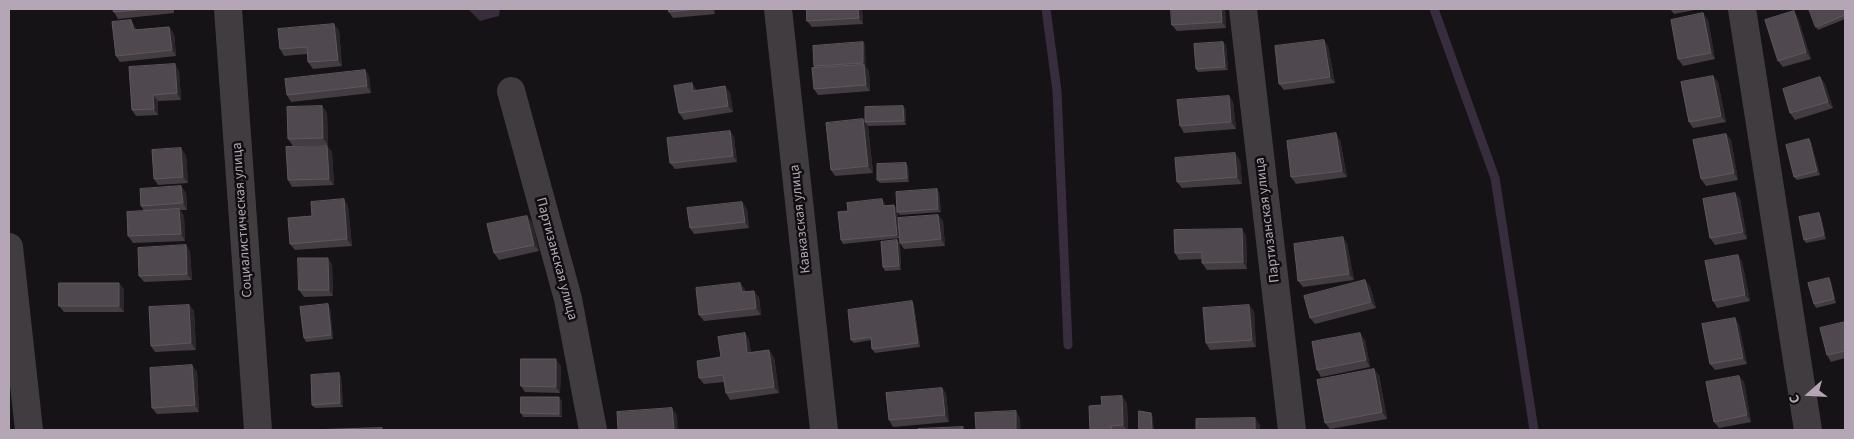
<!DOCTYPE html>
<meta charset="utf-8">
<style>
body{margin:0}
#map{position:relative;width:1854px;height:439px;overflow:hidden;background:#151315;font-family:"Source Sans 3",sans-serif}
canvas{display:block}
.frame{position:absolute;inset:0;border:10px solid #b4a6b5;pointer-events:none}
.north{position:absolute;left:1784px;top:369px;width:50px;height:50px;-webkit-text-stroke:4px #100e10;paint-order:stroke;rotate:251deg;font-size:14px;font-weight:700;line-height:20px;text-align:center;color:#b4a6b5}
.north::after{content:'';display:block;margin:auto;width:18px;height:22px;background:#b4a6b5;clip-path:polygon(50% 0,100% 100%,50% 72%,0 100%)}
</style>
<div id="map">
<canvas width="1854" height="439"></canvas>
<div class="frame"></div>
<div class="north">С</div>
</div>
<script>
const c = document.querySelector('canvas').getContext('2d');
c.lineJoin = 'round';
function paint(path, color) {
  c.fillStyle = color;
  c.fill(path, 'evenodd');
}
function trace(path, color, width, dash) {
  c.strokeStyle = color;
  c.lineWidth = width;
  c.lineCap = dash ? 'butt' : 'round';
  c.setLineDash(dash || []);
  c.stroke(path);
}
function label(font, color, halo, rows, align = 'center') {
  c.font = font + ' "Source Sans 3",sans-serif';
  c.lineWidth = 5;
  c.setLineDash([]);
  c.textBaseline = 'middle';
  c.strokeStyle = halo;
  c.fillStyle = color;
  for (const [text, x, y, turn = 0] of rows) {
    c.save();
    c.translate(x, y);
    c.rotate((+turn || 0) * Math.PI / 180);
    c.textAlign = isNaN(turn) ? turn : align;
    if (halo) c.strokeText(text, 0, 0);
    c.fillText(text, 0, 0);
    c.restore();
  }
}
paint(new Path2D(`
 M468 9H500L499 16 480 21Z`), '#382d3d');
trace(new Path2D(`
 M1046 9 1057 91 1068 345
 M1434 9 1495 178 1534 430`), '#382d3d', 9);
trace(new Path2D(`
 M228 9 258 430
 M778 9 824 430
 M1243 9 1292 430
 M1742 9 1808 430
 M511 91 568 299 593 430
 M9 247 29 430`), '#413c40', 28);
paint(new Path2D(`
 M113 9H174V13L118 19 114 12Z
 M669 9H715V14L673 18 669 12Z
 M807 9H862L863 24 812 27 807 21Z
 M1225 9 1226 28 1177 31 1172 25Z
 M1670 9H1700L1674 14Z
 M1845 9V19L1818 30 1816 27Z
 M1703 13 1708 20 1715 59 1683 66 1678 59Z
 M1798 18 1811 59 1783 67 1778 61Z
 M131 20 135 27 137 30 169 27 174 34 176 56 120 62 116 56Z
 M339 30 342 66 313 69 308 62 307 54 284 56 280 49Z
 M1223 42 1226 46 1228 70 1198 72 1196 69Z
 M865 45V66L869 71 870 91 818 95 814 89 815 68 814 66Z
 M1328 46 1335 83 1284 90 1279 84Z
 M365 70 369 76 371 93 291 102 287 95Z
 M179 71 181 100 158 101V115L136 116 132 110Z
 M1713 76 1718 82 1726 122 1693 128 1689 122Z
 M1820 77 1825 84 1833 108 1795 120 1790 113Z
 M725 86 730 93 733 112 684 120 679 113 697 90V91Z
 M1229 96 1233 102 1236 129 1184 133 1180 126Z
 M322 106 327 113 328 145 293 146 288 139Z
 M906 109V125L868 126 873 173 835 176 831 170 863 119 865 122Z
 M730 131 734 137 737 162 675 169 670 163Z
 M1726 134 1731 140 1738 180 1706 186 1701 179Z
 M1809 139 1811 142 1820 175 1797 180 1794 177Z
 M1340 140 1347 177 1296 184 1291 177Z
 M327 146 332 152 334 185 292 187 288 180Z
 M186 155 188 183 158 185 154 179Z
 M1240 160 1242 184 1182 188 1177 182Z
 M908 166 909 182 880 183 877 180Z
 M181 186 186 193 187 210H180L184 216 185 241 133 243 128 236 144 211 141 206Z
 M939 192 941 212 900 215 897 212Z
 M1735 193 1740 199 1747 239 1715 245 1710 238Z
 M344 199 348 206 352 246 295 250 290 244 312 216Z
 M742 202 747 209 749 228 694 234 690 228Z
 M885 203V206L897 209 899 234 938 215 943 221 945 246 904 249 900 243V238L843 244 841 240 848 211Z
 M1821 217 1826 239 1806 243 1804 240Z
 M532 222 539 251 499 260 494 253Z
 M1246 235 1247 269 1207 270 1202 263V259L1179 260 1175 253Z
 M897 240 900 244 901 270 885 271 883 267Z
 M1347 243 1354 280 1303 287 1298 281Z
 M186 245 190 252 192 280 144 282 139 276Z
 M1738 255 1742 262 1750 301 1717 308 1713 301Z
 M332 264 333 296 304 297 299 290Z
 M1831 282 1836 303 1816 308 1814 304Z
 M1370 286 1376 308 1315 324 1310 318Z
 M124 289V312H64L59 306Z
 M745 289V292L759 297 761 315 704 321 699 315Z
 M912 301 914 305 920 347 875 353 872 349 871 340 854 343 851 340Z
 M189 305 194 311 196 350 155 352 151 346Z
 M330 308 333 339 306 342 304 338Z
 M1254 311 1256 347 1210 350 1206 343Z
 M1735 318 1739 325 1747 364 1715 370 1710 364Z
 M1845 322V358L1831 362 1827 355Z
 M745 333 749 340 751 353 774 357 779 393 730 400 726 393 724 382 704 384 699 378 721 357Z
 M1365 340 1370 367 1321 377 1317 370Z
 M192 365 197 372 199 412 157 414 152 408Z
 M561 366 560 393 525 392 521 386Z
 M339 373 341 377 343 407 315 408 312 405Z
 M1379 375 1387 419 1330 429 1325 423Z
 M1739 376 1744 382 1751 422 1719 428 1714 422Z
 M942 388 946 394 949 422 893 427 889 420Z
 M562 401V417H523L521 413Z
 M1127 403 1128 430H1090L1102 405Z`), '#433d42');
paint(new Path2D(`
 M712 9H715V14Z
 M858 9H862L863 24 859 18Z
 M1221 9H1225L1226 28 1222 22Z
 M1794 11 1798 18 1811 59 1806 52Z
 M1703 13 1708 20 1715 59 1711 53Z
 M131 20 135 27 139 37 134 30Z
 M334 24 339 30 342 66 338 60Z
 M169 27 174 34 176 56 172 50Z
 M1324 40 1328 46 1335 83 1330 77Z
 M863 42 865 45 866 66 863 63Z
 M1223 42 1226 46 1228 70 1225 67Z
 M175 64 179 71 181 100 177 93Z
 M864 65 869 71 870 91 866 85Z
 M365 70 369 76 371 93 367 86Z
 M1713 76 1718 82 1726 122 1721 116Z
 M1820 77 1825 84 1833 108 1828 102Z
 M692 83 697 90 698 98 693 91Z
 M725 86 730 93 733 112 728 106Z
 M153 95 158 101V115L154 109Z
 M1229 96 1233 102 1236 129 1231 122Z
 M322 106 327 113 328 145 323 138Z
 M903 106 906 109V125L904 121Z
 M863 119 868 126 873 173 868 166Z
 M730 131 734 137 737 162 733 156Z
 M1336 133 1340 140 1347 177 1342 171Z
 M1726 134 1731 140 1738 180 1734 173Z
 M1809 139 1811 142 1820 175 1817 171Z
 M327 146 332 152 334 185 329 179Z
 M181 148 186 155 188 183 183 177Z
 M1235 153 1240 160 1242 184 1237 177Z
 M906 163 908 166 909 182 907 178Z
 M181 186 186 193 187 210 183 203Z
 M937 189 939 192 941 212 938 209Z
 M1735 193 1740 199 1747 239 1743 232Z
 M344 199 348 206 352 246 347 239Z
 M882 199 885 203V210L883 206Z
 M742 202 747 209 749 228 745 222Z
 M894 205 897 209 900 238 897 235Z
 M179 209 184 216 185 241 181 234Z
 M1819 213 1821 217 1826 239 1824 235Z
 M938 215 943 221 945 246 941 239Z
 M527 216 532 222 539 251 534 245Z
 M1242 229 1246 235 1247 269 1243 262Z
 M1343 237 1347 243 1354 280 1349 274Z
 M897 240 900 244 901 270 899 266Z
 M186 245 190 252 192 280 187 274Z
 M1738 255 1742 262 1750 301 1745 295Z
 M328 258 332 264 333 296 329 290Z
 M1829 278 1831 282 1836 303 1834 299Z
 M1365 280 1370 286 1376 308 1371 302Z
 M119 283 124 289V312L119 306Z
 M740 283 745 289 746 299 742 292Z
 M754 291 759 297 761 315 756 308Z
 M912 301 914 305 920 347 918 343Z
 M328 304 330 308 333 339 331 335Z
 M189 305 194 311 196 350 191 343Z
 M1249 305 1254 311 1256 347 1252 340Z
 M1735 318 1739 325 1747 364 1743 358Z
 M745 333 749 340 752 360 747 353Z
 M1360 333 1365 340 1370 367 1366 360Z
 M769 350 774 357 779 393 774 387Z
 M556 359 561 366 560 393 556 387Z
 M192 365 197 372 199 412 195 405Z
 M1374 369 1379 375 1387 419 1382 412Z
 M339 373 341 377 343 407 340 403Z
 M1739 376 1744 382 1751 422 1747 415Z
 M942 388 946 394 949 422 945 415Z
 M1122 396 1127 403 1128 430H1127L1123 425Z
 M559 397 562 401V417L559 414Z
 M672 408 677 415 678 430H674Z
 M1016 411 1020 418 1021 430H1016Z
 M1151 413 1153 417 1154 430H1152Z
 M1255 418 1260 425V430H1255Z`), '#2b272b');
const building = new Path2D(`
 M113 9H147L114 12Z
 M669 9H697L669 12Z
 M807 9H858L859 18 807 21Z
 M1171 9H1221L1222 22 1172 25Z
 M1809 9H1845V15L1816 27Z
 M1794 11 1806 52 1778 61 1765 20Z
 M1703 13 1711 53 1678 59 1671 20Z
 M131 20 134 30 169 27 172 50 116 56 112 22Z
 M334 24 338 60 308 62 307 47 280 49 278 29Z
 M1324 40 1330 77 1279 84 1275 46Z
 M863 42V63L814 66 813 46Z
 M1223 42 1225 67 1196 69 1194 44Z
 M175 64 177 93 153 95 154 109 132 110 129 67Z
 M864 65 866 85 814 89 812 68Z
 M365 70 367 86 287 95 285 79Z
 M1713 76 1721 116 1689 122 1681 82Z
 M1820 77 1828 102 1790 113 1783 89Z
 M692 83 693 91 725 86 728 106 679 113 674 86Z
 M1229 96 1231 122 1180 126 1177 100Z
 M322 106 323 138 288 139 287 107Z
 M903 106 904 121 865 122V107Z
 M863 119 868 166 831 170 826 123Z
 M730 131 733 156 670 163 667 138Z
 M1336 133 1342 171 1291 177 1287 141Z
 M1726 134 1734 173 1701 179 1693 140Z
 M1809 139 1817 171 1794 177 1786 145Z
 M327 146 329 179 288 180 286 147Z
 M181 148 183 177 154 179 152 150Z
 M1235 153 1237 177 1177 182 1175 158Z
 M906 163 907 178 877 180V164Z
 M181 186 183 203 141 206 140 189Z
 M937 189 938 209 897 212 896 192Z
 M1735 193 1743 232 1710 238 1703 199Z
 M344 199 347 239 290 244 288 218 312 216 311 202Z
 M882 199 883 206 894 205 897 235 841 240 838 212 848 211 847 203Z
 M742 202 745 222 690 228 687 208Z
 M179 209 181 234 128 236 127 212Z
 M1819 213 1824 235 1804 240 1799 217Z
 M938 215 941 239 900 243 898 218Z
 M527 216 534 245 494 253 487 224Z
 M1242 229 1243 262 1202 263V252L1175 253 1174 230Z
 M1343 237 1349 274 1298 281 1294 244Z
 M897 240 899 266 883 267 881 242Z
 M186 245 187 274 139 276 138 248Z
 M1738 255 1745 295 1713 301 1705 261Z
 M298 258H328L329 290H299Z
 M1829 278 1834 299 1814 304 1808 283Z
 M1365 280 1371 302 1310 318 1304 296Z
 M59 283H119V306H59Z
 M740 283 742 292 754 291 756 308 699 315 696 288Z
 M912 301 918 343 872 349 871 337 851 340 848 310Z
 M328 304 331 335 304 338 300 307Z
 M189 305 191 343 151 346 149 307Z
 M1249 305 1252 340 1206 343 1203 308Z
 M1735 318 1743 358 1710 364 1702 324Z
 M1845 322V351L1827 355 1820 328Z
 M745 333 747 353 769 350 774 387 726 393 723 375 699 378 697 361 721 357 718 337Z
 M1360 333 1366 360 1317 370 1312 342Z
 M521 359H556V387L521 386Z
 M192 365 195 405 152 408 150 368Z
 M1374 369 1382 412 1325 423 1317 380Z
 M339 373 340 403 312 405 311 375Z
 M1739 376 1747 415 1714 422 1706 382Z
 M942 388 945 415 889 420 886 393Z
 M1122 396 1123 425 1111 426 1112 430H1090L1089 406 1102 405 1101 397Z
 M521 397H559V414L521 413Z
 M672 408 674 430H618L617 412Z
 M1016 411V430H976L975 413Z
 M1139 411 1151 413 1152 430H1139Z
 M1255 418V430H1196V419Z
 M963 427V430H918V429Z
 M382 428V430H309Z`);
paint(building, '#4f484e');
trace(building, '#5f575e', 1);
label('14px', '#b4a6b5', '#100e10', [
 ["Кавказская улица",801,219,-96],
 ["Социалистическая улица",243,220,-94],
 ["Партизанская улица",1268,220,-97],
 ["Партизанская улица",556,259,75]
]);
</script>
